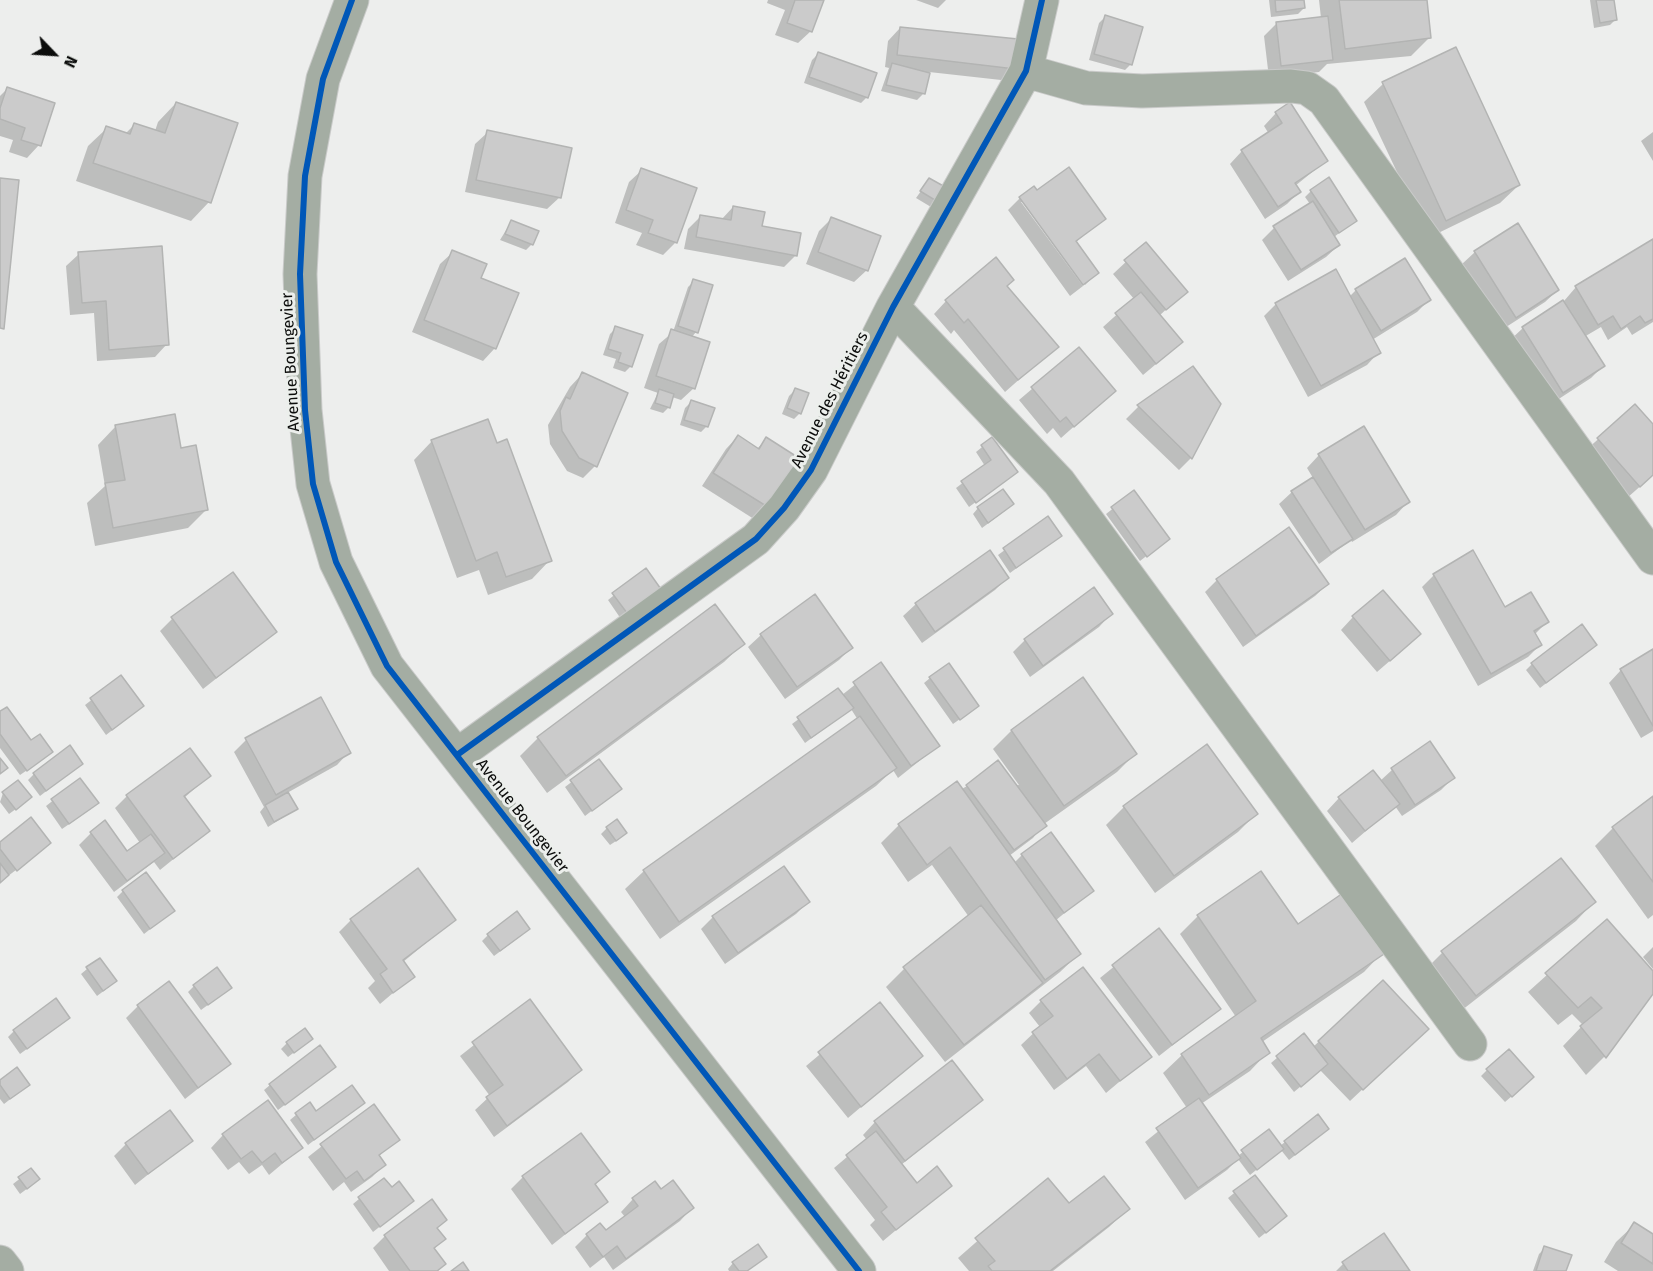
<!DOCTYPE html>
<meta charset="utf-8">
<style>
body{margin:0}
#map{position:relative;width:1653px;height:1271px;overflow:hidden;background:#edeeed;font-family:"Fira Sans",sans-serif}
canvas{display:block}
.north{position:absolute;left:24px;top:24px;width:60px;height:60px;-webkit-text-stroke:4px #ecefec;paint-order:stroke;rotate:115deg;font-size:16px;font-weight:700;line-height:24px;text-align:center;color:#0c0d0c}
.north::after{content:'';display:block;margin:auto;width:21px;height:27px;background:#0c0d0c;clip-path:polygon(50% 0,100% 100%,50% 72%,0 100%)}
</style>
<div id="map">
<canvas width="1653" height="1271"></canvas>
<div class="north">N</div>
</div>
<script>
const c = document.querySelector('canvas').getContext('2d');
c.lineJoin = 'round';
function paint(path, color) {
  c.fillStyle = color;
  c.fill(path, 'evenodd');
}
function trace(path, color, width, dash) {
  c.strokeStyle = color;
  c.lineWidth = width;
  c.lineCap = dash ? 'butt' : 'round';
  c.setLineDash(dash || []);
  c.stroke(path);
}
function label(font, color, halo, rows, align = 'center') {
  c.font = font + ' "Fira Sans",sans-serif';
  c.lineWidth = 6;
  c.setLineDash([]);
  c.textBaseline = 'middle';
  c.strokeStyle = halo;
  c.fillStyle = color;
  for (const [text, x, y, turn = 0] of rows) {
    c.save();
    c.translate(x, y);
    c.rotate((+turn || 0) * Math.PI / 180);
    c.textAlign = isNaN(turn) ? turn : align;
    if (halo) c.strokeText(text, 0, 0);
    c.fillText(text, 0, 0);
    c.restore();
  }
}
paint(new Path2D(`
 M768 0H822L811 31 798 43 775 35 785 10 767 3Z
 M916 0H946L938 8Z
 M1269 0H1303L1304 8 1298 14 1271 17Z
 M1319 0H1425L1429 38 1411 56 1327 64 1319 72 1269 78 1264 36 1277 23 1321 18Z
 M1590 0H1613L1616 19 1610 25 1594 28Z
 M1105 17 1131 64 1125 70 1089 60 1099 23Z
 M900 28 1014 68 1001 80 929 72 923 94 917 100 881 91 889 68 885 67 888 41Z
 M1455 49 1519 185 1500 203 1428 238 1364 102 1383 84Z
 M818 54 867 97 861 103 804 83 812 60Z
 M8 88 39 145 27 158 9 152 13 140 0 136V96Z
 M176 103 209 202 191 221 76 181 88 146 107 128 125 134 135 124 155 131 158 122Z
 M1276 113 1326 161 1295 186 1299 192 1287 204 1265 219 1230 164 1242 151 1269 134 1264 126Z
 M488 132 560 197 547 209 465 192 475 144Z
 M1653 132V161L1641 141Z
 M642 170 695 189 675 243 663 255 636 245 642 233 615 223 629 182Z
 M929 180 945 189 931 207 916 198Z
 M1311 191 1355 221 1334 237 1339 245 1326 257 1288 281 1262 240 1274 228 1310 204 1305 197Z
 M1037 192 1104 218 1075 243 1097 273 1085 285 1025 202H1021L1083 286 1070 296 1008 210 1020 198Z
 M733 207 761 227 796 255 784 267 684 249 688 229 701 216 721 220Z
 M831 219 867 270 854 282 806 264 819 231Z
 M511 222 532 244 526 250 500 240Z
 M1653 240V322L1632 335 1627 327 1608 340 1601 327 1584 337 1603 366 1591 378 1551 404 1510 340 1523 328 1564 301 1576 287Z
 M1145 244 1185 292 1159 316 1168 354 1143 375 1103 327 1134 299 1113 274Z
 M453 252 479 279 495 348 483 361 412 332 440 264Z
 M1475 252 1558 290 1545 302 1503 329 1462 264Z
 M79 254 167 344 155 357 97 361 94 313 70 315 66 266Z
 M694 281 696 332 691 338 694 388 681 400 672 397 669 407 663 413 650 409 658 393 644 388 659 344 673 332 688 287Z
 M1006 287 1056 347 1005 392 954 330 951 334 934 314 946 301Z
 M1356 290 1429 300 1417 312 1372 340 1379 352 1367 365 1308 397 1264 316 1276 304 1349 297Z
 M616 328 631 366 625 372 613 368 616 359 603 355 610 334Z
 M1079 349 1114 391 1061 438 1053 428 1047 434 1019 400Z
 M1193 368 1191 458 1179 470 1126 419 1138 407Z
 M582 374 595 466 583 478 567 471 550 444 548 425 570 387Z
 M795 390 800 413 794 419 782 414 789 396Z
 M691 402 707 426 701 432 680 425 685 408Z
 M1635 406 1653 427V475L1627 498 1585 451Z
 M116 426 180 450 206 510 188 528 95 546 87 503 105 486 98 445Z
 M738 436 757 449 766 439 800 460 757 521 702 486 726 449Z
 M992 439 1016 472 969 507 956 488 985 466 976 452Z
 M432 441 496 445 550 560 532 579 488 595 479 570 457 578 414 460Z
 M1319 455 1408 502 1396 515 1352 542 1351 540 1319 564 1279 504 1292 492 1313 478 1307 468Z
 M1134 492 1168 539 1140 561 1106 514Z
 M978 508 1006 510 982 528 973 514Z
 M1048 518 1060 536 1010 573 998 555Z
 M989 552 1007 578 995 590 922 643 903 616 916 604Z
 M646 570 623 622 608 600Z
 M1434 575 1505 610 1547 622 1534 635 1540 645 1528 657 1478 686 1422 587Z
 M1217 580 1328 584 1315 596 1243 647 1205 592Z
 M1111 614 1099 627 1030 677 1013 652 1025 640Z
 M1353 617 1407 646 1377 672 1341 630Z
 M172 619 275 632 203 689 160 631Z
 M761 635 851 648 839 660 785 699 748 647Z
 M743 644 724 662 547 793 520 756 538 738Z
 M1589 650 1540 688 1526 670 1532 664Z
 M1653 651V731L1641 738 1609 683 1621 670Z
 M881 664 938 746 898 778 893 770 876 786 660 939 625 889 644 871 858 720 851 709 805 743 792 724 838 690 842 695Z
 M120 678 136 712 106 735 85 705Z
 M930 678 971 711 953 724 924 683Z
 M1083 679 1135 754 1117 772 1044 824 1033 838 1009 856 1014 863 1022 855 1092 890 1055 921 1079 954 1060 972 945 1062 886 987 904 969 969 917 932 865 908 882 881 843 899 825 967 786 1019 785 993 749 1011 731Z
 M0 713 45 758 20 775 0 748Z
 M246 740 349 752 337 765 287 793 296 809 268 827 260 812 264 807 234 752Z
 M1430 743 1453 778 1441 790 1402 816 1395 806 1352 843 1327 811 1339 798 1380 781 1392 770Z
 M599 761 620 789 585 816 565 787Z
 M81 764 40 796 28 780 34 774Z
 M209 776 184 798 208 831 160 870 154 862 114 892 79 845 91 833 127 853 140 843 115 808 127 796Z
 M79 780 91 809 62 829 46 806Z
 M3 793 24 803 9 814 0 802Z
 M1653 798V915L1648 919 1595 846 1613 828Z
 M1124 807 1256 814 1238 832 1155 893 1106 825Z
 M607 828 619 839 610 845 601 834Z
 M0 844 44 849 0 882Z
 M123 891 173 911 144 934 117 897Z
 M808 902 796 914 725 964 701 929 713 917Z
 M1594 902 1576 921 1457 1014 1424 971 1442 953Z
 M1198 916 1297 926 1382 953 1364 972 1262 1042 1268 1052 1250 1071 1201 1104 1238 1156 1268 1131 1280 1146 1285 1142 1322 1134 1289 1160 1281 1150 1250 1175 1238 1159 1227 1170 1185 1200 1145 1142 1187 1108 1163 1073 1182 1055 1236 1017 1180 934Z
 M351 920H454L403 962 413 976 380 1004 368 988 375 981 339 932Z
 M1607 921 1653 973V992L1604 1057 1586 1075 1563 1046 1583 1025 1572 1014 1558 1025 1528 992Z
 M1159 930 1219 1009 1159 1056 1100 978Z
 M488 935H522L494 956 482 941Z
 M1653 947V969L1643 957Z
 M87 969 109 987 97 996 81 974Z
 M1382 982 1414 1041 1350 1101 1320 1070 1294 1092 1271 1063 1304 1035 1313 1047Z
 M194 986 224 993 201 1010 188 992Z
 M530 1001 580 1070 568 1082 494 1137 475 1110 490 1096 460 1056Z
 M1041 1001 1150 1056 1106 1093 1086 1066 1054 1090 1021 1045 1040 1027 1029 1013Z
 M880 1004 921 1056 848 1118 806 1066Z
 M138 1006 229 1064 185 1099 126 1018Z
 M62 1023 20 1054 8 1037 14 1031Z
 M287 1043 305 1044 288 1057 281 1049Z
 M952 1062 981 1100 901 1165 917 1185H950L883 1241 870 1225 875 1220 834 1168 867 1140 863 1135 875 1122Z
 M334 1067 278 1110 264 1090 270 1085Z
 M1487 1070 1527 1083 1505 1102 1481 1076Z
 M0 1082 22 1090 4 1104 0 1099Z
 M363 1103 308 1145 290 1120 309 1104 316 1113Z
 M373 1106 398 1139 378 1157 384 1165 372 1177 351 1192 344 1182 333 1191 308 1157Z
 M223 1135 301 1148 269 1175 262 1165 249 1174 239 1162 228 1170 211 1148Z
 M191 1140 135 1185 114 1156 126 1144Z
 M31 1170 32 1185 20 1194 13 1184Z
 M608 1172 594 1186 606 1202 552 1245 511 1189 523 1177Z
 M1254 1177 1279 1222 1259 1238 1228 1198Z
 M1047 1180 1068 1205 1128 1209 1109 1227 1053 1271H969L958 1258Z
 M391 1189 412 1201 373 1232 353 1204 359 1199Z
 M660 1191 692 1208 680 1221 613 1270 604 1257 590 1268 575 1247 587 1235 606 1232 625 1217 621 1212 633 1199Z
 M445 1220 436 1229 444 1239 433 1250 444 1264 438 1271H389L373 1248 385 1236Z
 M1635 1224 1653 1236V1271H1618L1604 1262 1616 1242Z
 M1545 1248 1565 1271H1533L1539 1254Z
 M733 1263 747 1271H729L728 1269Z
 M1343 1264 1408 1271H1336Z`), '#0003');
const building = new Path2D(`
 M795 0H824L812 32 787 23Z
 M1275 0H1304L1305 8 1276 12Z
 M1339 0H1427L1431 38 1345 49Z
 M1596 0H1614L1617 20 1600 23Z
 M1105 15 1143 27 1132 65 1094 54Z
 M1328 16 1333 60 1281 66 1276 22Z
 M900 27 1018 39 1015 69 897 55Z
 M1456 47 1520 185 1446 221 1382 82Z
 M818 52 877 73 868 98 809 77Z
 M892 63 930 73 925 94 886 85Z
 M7 87 55 103 41 146 21 140 25 128 0 119V108Z
 M176 102 238 123 211 203 93 163 106 126 130 134 134 123 165 133Z
 M1290 102 1328 161 1295 183 1301 192 1278 207 1241 150 1282 123 1275 112Z
 M487 130 572 148 561 198 476 180Z
 M1069 167 1106 219 1076 241 1099 273 1083 285 1019 197 1034 186 1037 190Z
 M641 168 697 188 677 243 648 233 653 220 626 210Z
 M1329 177 1357 221 1339 233 1310 190Z
 M0 178 19 180 4 329 0 328Z
 M929 178 947 188 938 202 920 191Z
 M1313 201 1340 245 1301 270 1273 226Z
 M733 206 765 212 762 226 801 233 797 256 696 237 700 215 731 220Z
 M831 217 881 236 868 271 818 252Z
 M511 220 539 231 533 245 505 234Z
 M1518 223 1559 290 1516 318 1474 251Z
 M1653 239V319L1645 323 1640 316 1621 329 1613 316 1598 325 1575 286Z
 M1146 242 1188 292 1166 310 1124 260Z
 M162 246 169 345 109 350 106 301 82 303 78 252Z
 M452 250 487 264 481 278 519 293 496 349 424 320Z
 M996 257 1014 280 1007 286 1059 347 1018 380 968 319 964 323 945 300Z
 M1405 258 1431 300 1381 331 1355 289Z
 M1336 269 1381 353 1321 386 1275 303Z
 M693 279 713 285 698 333 678 326Z
 M1141 292 1183 342 1156 364 1115 313Z
 M1563 300 1605 366 1563 393 1522 327Z
 M615 326 643 335 632 367 618 362 621 353 608 349Z
 M671 329 710 342 695 389 656 376Z
 M1079 347 1116 391 1074 427 1066 417 1060 422 1031 387Z
 M1193 366 1221 404 1192 459 1137 405Z
 M582 372 628 393 597 467 579 458 562 431 560 411 566 397 570 399Z
 M795 388 809 393 801 414 787 408Z
 M659 389 674 394 670 408 655 403Z
 M691 400 715 408 708 427 684 420Z
 M1635 404 1653 424V475L1640 487 1597 438Z
 M175 414 181 448 196 445 208 510 113 528 105 483 125 480 115 425Z
 M488 419 497 443 507 439 552 561 506 577 497 552 476 561 431 440Z
 M1364 426 1410 502 1365 530 1318 454Z
 M738 435 759 449 766 437 802 460 771 509 713 473Z
 M992 437 1018 472 976 503 961 481 991 460 981 445Z
 M1313 477 1353 539 1331 553 1291 491Z
 M1003 489 1014 504 988 523 977 507Z
 M1134 490 1170 539 1147 557 1111 507Z
 M1048 516 1062 536 1016 568 1003 548Z
 M1289 527 1329 584 1256 636 1216 579Z
 M990 550 1009 578 935 632 915 603Z
 M1473 550 1505 607 1531 592 1549 622 1534 631 1542 645 1491 674 1433 574Z
 M646 568 663 592 630 617 612 593Z
 M233 572 277 632 216 678 171 617Z
 M1094 587 1113 614 1043 666 1024 639Z
 M1383 590 1421 634 1390 661 1352 616Z
 M815 594 853 648 797 687 760 634Z
 M715 604 745 644 566 776 537 737Z
 M1582 624 1597 645 1546 683 1531 663Z
 M1653 649V726L1620 669Z
 M881 662 940 746 911 766 853 682Z
 M949 663 979 706 960 720 929 677Z
 M121 675 144 706 112 730 90 698Z
 M1083 677 1137 754 1064 806 1011 730Z
 M838 688 854 708 811 738 797 717Z
 M321 697 351 753 276 795 245 738Z
 M7 707 31 740 40 734 53 752 27 771 0 734V711Z
 M860 716 897 768 679 922 643 870Z
 M1430 741 1455 778 1415 805 1391 768Z
 M1207 744 1258 814 1174 876 1123 806Z
 M70 745 83 764 46 791 33 773Z
 M190 748 211 776 184 796 210 831 173 859 126 795Z
 M0 758 8 768 0 774Z
 M599 759 622 789 592 811 570 780Z
 M998 760 1047 826 1014 850 966 785Z
 M1373 770 1400 804 1365 831 1338 797Z
 M80 778 99 803 69 824 51 799Z
 M18 780 32 797 16 810 2 792Z
 M957 781 1081 954 1045 980 950 847 927 865 898 824Z
 M288 792 298 809 274 822 265 805Z
 M1653 796V882L1612 827Z
 M31 817 51 843 17 871 0 849V842Z
 M617 819 627 833 616 841 606 827Z
 M105 820 127 851 151 834 165 853 127 881 90 832Z
 M1051 832 1094 891 1064 913 1021 854Z
 M1561 858 1596 902 1476 996 1441 951Z
 M0 863 9 875 0 883Z
 M784 866 810 902 738 953 712 916Z
 M418 868 456 920 403 960 415 977 393 993 380 974 387 969 350 919Z
 M1261 871 1298 924 1343 893 1384 954 1261 1038 1270 1053 1209 1095 1181 1054 1256 1001 1197 915Z
 M146 872 175 911 150 929 122 890Z
 M981 905 1043 983 964 1045 903 967Z
 M517 911 530 929 500 951 487 934Z
 M1607 919 1653 971V994L1606 1058 1580 1026 1602 1008 1591 997 1578 1008 1545 973Z
 M1159 928 1221 1009 1172 1045 1112 965Z
 M100 958 117 981 103 991 86 967Z
 M217 967 232 988 208 1005 193 985Z
 M1083 967 1152 1057 1120 1081 1099 1054 1067 1079 1032 1032 1053 1016 1040 1000Z
 M1383 980 1429 1029 1363 1090 1318 1041Z
 M169 981 231 1064 198 1088 137 1005Z
 M56 998 70 1018 27 1049 13 1030Z
 M530 999 582 1070 507 1126 486 1097 503 1085 472 1042Z
 M880 1002 923 1056 861 1107 818 1052Z
 M305 1028 313 1039 294 1053 286 1042Z
 M1304 1033 1328 1064 1301 1087 1276 1056Z
 M320 1045 336 1067 285 1105 269 1084Z
 M1509 1049 1534 1077 1512 1097 1486 1069Z
 M952 1060 983 1100 905 1161 874 1121Z
 M17 1067 30 1085 10 1099 0 1085V1080Z
 M352 1085 365 1103 314 1140 295 1113 310 1102 316 1111Z
 M1199 1098 1241 1158 1198 1188 1156 1128Z
 M268 1100 303 1148 282 1163 275 1153 262 1163 252 1151 241 1159 222 1134Z
 M374 1104 400 1140 379 1155 386 1165 364 1181 357 1171 346 1179 320 1144Z
 M170 1110 193 1141 148 1174 125 1143Z
 M1318 1114 1329 1129 1295 1155 1284 1141Z
 M1269 1129 1284 1149 1257 1170 1241 1150Z
 M876 1131 917 1183 937 1166 952 1186 896 1230 881 1212 887 1207 846 1155Z
 M581 1133 610 1172 595 1184 608 1202 565 1234 522 1176Z
 M31 1168 40 1179 27 1189 18 1177Z
 M1255 1175 1287 1216 1266 1233 1233 1191Z
 M1104 1176 1130 1209 1050 1271H992L988 1266 995 1261 975 1238 1048 1178 1069 1203Z
 M384 1178 392 1187 399 1181 414 1201 380 1227 358 1197Z
 M673 1180 694 1208 626 1259 617 1246 603 1257 586 1234 600 1223 606 1230 638 1206 632 1198 655 1181 661 1189Z
 M432 1199 447 1220 437 1228 446 1239 434 1248 446 1264 437 1271H410L384 1235Z
 M1634 1222 1653 1234V1264L1621 1243Z
 M1384 1233 1410 1271H1348L1342 1262Z
 M758 1244 767 1257 747 1271H739L732 1262Z
 M1544 1246 1572 1255 1566 1271H1536Z
 M463 1262 469 1271H451Z`);
paint(building, '#cbcbcb');
trace(building, '#b3b4b3', 1.5);
const minor = new Path2D(`
 M352 0 323 79 305 176 300 274 305 410 313 484 336 562 387 666 859 1271
 M1026 71 1086 88 1142 91 1291 86 1307 88 1324 100 1653 558
 M893 307 1059 482 1470 1044
 M457 755 756 539 784 508 811 470 893 307 1026 71 1042 0
 M0 1262 7 1271`);
trace(minor, '#c9cac9', 35);
trace(minor, '#a4ada3', 33);
trace(new Path2D(`
 M352 0 323 79 305 176 300 274 305 410 313 484 336 562 387 666 859 1271
 M457 755 756 539 784 508 811 470 893 307 1026 71 1042 0`), '#0057b8', 6);
label('16px', '#0c0d0c', '#ecefec', [
 ["Avenue Boungevier",291,362,-93],
 ["Avenue des Héritiers",830,400,-63],
 ["Avenue Boungevier",522,816,52]
]);
</script>
